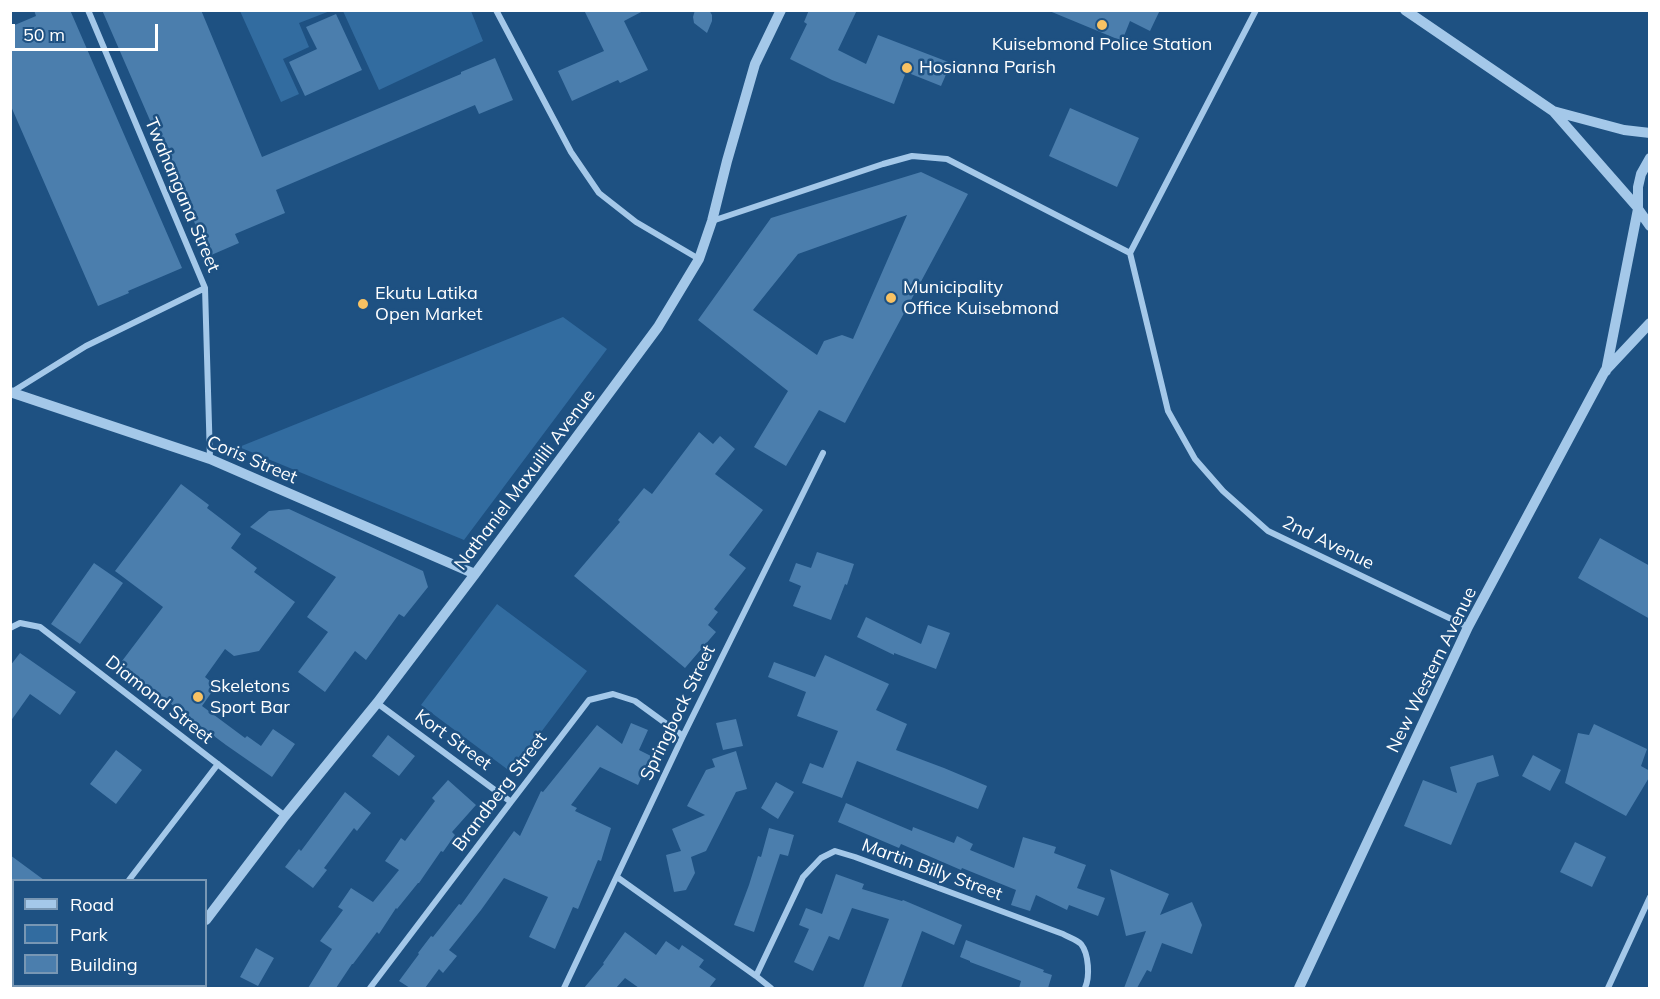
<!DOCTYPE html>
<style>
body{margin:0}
#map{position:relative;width:1660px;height:999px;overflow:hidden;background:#1e5182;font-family:Mulish,sans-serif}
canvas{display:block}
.frame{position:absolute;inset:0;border:12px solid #fff;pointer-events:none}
.legend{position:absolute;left:12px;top:879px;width:195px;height:108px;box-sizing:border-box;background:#1e5182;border:2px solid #7897b4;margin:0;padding:8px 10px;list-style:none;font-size:18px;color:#fff}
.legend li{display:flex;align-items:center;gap:12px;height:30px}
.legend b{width:30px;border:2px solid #7897b4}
.scale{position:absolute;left:12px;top:24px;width:146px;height:27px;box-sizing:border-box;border:3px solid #fff;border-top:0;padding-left:8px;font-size:18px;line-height:21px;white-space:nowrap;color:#fff;-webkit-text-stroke:4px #1e5182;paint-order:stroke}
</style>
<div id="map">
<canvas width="1660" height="999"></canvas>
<div class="frame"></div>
<ul class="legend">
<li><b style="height:8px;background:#a4c8e9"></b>Road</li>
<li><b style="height:16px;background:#326ca0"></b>Park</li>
<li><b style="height:16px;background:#4b7ead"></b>Building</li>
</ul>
<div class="scale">50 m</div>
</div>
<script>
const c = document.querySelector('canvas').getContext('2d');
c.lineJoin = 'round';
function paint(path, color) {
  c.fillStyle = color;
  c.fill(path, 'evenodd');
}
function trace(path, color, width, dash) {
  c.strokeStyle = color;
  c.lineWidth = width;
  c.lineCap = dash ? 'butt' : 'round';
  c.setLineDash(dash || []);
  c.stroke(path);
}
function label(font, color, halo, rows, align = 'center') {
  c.font = font + ' Mulish,sans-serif';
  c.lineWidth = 5;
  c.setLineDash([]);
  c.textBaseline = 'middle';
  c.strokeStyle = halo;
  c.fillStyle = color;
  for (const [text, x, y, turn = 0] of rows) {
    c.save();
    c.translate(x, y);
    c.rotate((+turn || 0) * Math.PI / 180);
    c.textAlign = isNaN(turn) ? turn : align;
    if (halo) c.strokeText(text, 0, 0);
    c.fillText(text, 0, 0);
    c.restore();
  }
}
paint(new Path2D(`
 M240 11H330L299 23 309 47 283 59 299 94 281 102Z
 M343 11H471L483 41 379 90Z
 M563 317 607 349 464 540 239 447Z
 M497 604 587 671 511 772 421 705Z`), '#326ca0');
paint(new Path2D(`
 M34 10H70L182 268 128 291 129 293 98 306 10 104V27L36 16Z
 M102 10H201L262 157 461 74V72L495 58 513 100 479 114 475 105 276 190 285 213 235 234 239 243 209 256Z
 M584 10H645L624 21 648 70 620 83 618 80 572 101 558 71 604 51Z
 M695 10H709L712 15V21L707 33 694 23 693 17Z
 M809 10H857L838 50 866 64 878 35 951 63 941 86 906 72 894 104 832 80 790 59 807 24 804 22Z
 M1047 10H1160L1150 31 1130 21 1122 41Z
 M336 14 362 70 305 96 289 62 317 49 306 27Z
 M1070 108 1139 138 1117 187 1049 156Z
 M921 172 968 194 845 423 819 410 786 466 754 447 788 391 698 320 771 218ZM907 215 853 339 842 335 824 341 817 355 753 310 798 254Z
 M699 432 713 444 720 436 735 449 715 474 763 510 729 555 746 568 714 609 718 612 708 625 716 632 685 668 574 576 620 522 618 520 644 488 652 494Z
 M181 484 209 505 207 508 241 534 231 548 257 568 254 572 295 602 259 651 234 656 225 649 205 677 216 686 202 706 245 738 247 736 261 746 273 729 295 744 272 777 226 745 119 665 163 607 115 571Z
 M289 509 423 571 428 587 404 617 399 614 366 660 355 651 325 692 298 672 328 632 307 617 336 577 250 527 269 511Z
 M1600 538 1650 566V619L1578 578Z
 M817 552 854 564 847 585 845 584 831 620 793 606 801 586 789 581 796 563 811 568Z
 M94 563 123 583 80 644 51 624Z
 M866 617 921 644 928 625 950 633 936 669 894 653V655L857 637Z
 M20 653 76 692 60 715 30 694 10 722V666Z
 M825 655 889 684 876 710 907 724 896 750 944 768 987 786 978 809 857 761 842 798 802 783 810 763 823 768 838 731 797 716 806 692 768 677 774 662 815 677Z
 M736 719 743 746 723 750 716 723Z
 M631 723 648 730 639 750 651 756 638 785 600 767 571 805 577 808 575 811 611 828 601 861 598 860 578 909 573 907 555 949 529 937 548 897 504 878 481 910 449 950 457 956 443 973 439 969 425 988H410L399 981 419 954 418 953 431 936 433 937 459 904 461 905 514 831 520 836 541 791 543 792 597 725 622 744Z
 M1594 724 1647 749 1641 766 1650 771V776L1626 816 1565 783 1578 733 1589 735Z
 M388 735 415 756 399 776 372 756Z
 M116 750 142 770 116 804 90 784Z
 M736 751 747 789 736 792 706 851 691 857 695 873 686 890 674 892 666 855 681 851 672 829 705 815 687 806 706 770 715 767 712 759Z
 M1493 755 1499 776 1477 783 1451 845 1404 826 1423 780 1457 793 1450 767Z
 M1533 755 1561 770 1550 791 1522 776Z
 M448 780 476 805 452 832 455 835 443 852 441 851 419 883H418L397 909 396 908 379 934 377 932 353 964H352L336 988H308L332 949 320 941 343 910 338 907 351 888 373 902 399 870 385 861 401 838 405 841 435 801 432 798Z
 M776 782 794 792 778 819 761 808Z
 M345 792 371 813 357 831 354 828 324 868 327 870 313 888 285 867 299 849 301 851Z
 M846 803 912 831 913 827 954 843 957 836 973 844 970 850 1014 868 1023 837 1056 847 1054 853 1086 865 1077 888 1105 898 1098 916 1069 905 1067 910 1036 895 1030 911 1011 905 1016 890 962 868 961 870 901 844 899 848 838 822Z
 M769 828 794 835 788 856 780 854 754 932 734 925 749 885 758 856 761 857Z
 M1575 842 1606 857 1592 887 1560 872Z
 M10 855 44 880H10Z
 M1110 869 1169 894 1160 915 1192 902 1202 925 1192 954 1162 943 1151 972 1147 970 1137 988H1124L1146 931 1126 936Z
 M836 874 864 884 862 889 902 901 903 900 962 925 954 945 922 931 901 988H863L889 919 852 908 839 940 829 936 813 971 794 962 809 929 799 925 806 908 822 914Z
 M625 932 656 955 666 941 679 950 682 945 704 960 699 967 716 979 709 988H639L625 978 616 988H584L604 964 603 963Z
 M966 940 1044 970 1043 972 1052 975 1048 988H1019L1021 981 970 962V961L960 957Z
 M256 948 274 958 258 986 240 977Z`), '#4b7ead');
trace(new Path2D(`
 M496 10 571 152 599 193 636 222 699 259
 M712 221 883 164 912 156 947 159 1130 253
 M1130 253 1168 411 1195 459 1223 491 1268 531 1468 627
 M1130 253 1256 10
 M205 288 210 459
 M12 392 86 346 205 288 88 10
 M10 628 20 623 40 627 285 816
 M377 703 511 802
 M617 877 756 976 771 988
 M129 880 218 764
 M756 976 803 877 821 858 835 851 855 857 1063 934C1068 937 1077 940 1081 944 1089 954 1090 977 1085 988
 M46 988 49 986
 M370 988 511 802 589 700 613 694 635 701 683 736
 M564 988 683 736 823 453
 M1608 988 1650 897`), '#a4c8e9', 6);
trace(new Path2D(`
 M1405 10 1553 111 1638 208
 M1553 111 1624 130 1650 133
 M1650 158 1641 174 1638 187V209L1650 226
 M1606 371 1638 209
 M10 392 210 459 475 574
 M206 920 285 816 377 703 475 574 658 327 699 259 712 221 727 161 755 64 781 10
 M153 988 156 986
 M1299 988 1468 627 1605 371 1650 323`), '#a4c8e9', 10);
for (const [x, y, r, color] of [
 [1102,25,6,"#f8c263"],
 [907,68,6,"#f8c263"],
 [891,298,6,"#f8c263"],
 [363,304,6,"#f8c263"],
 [198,697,6,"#f8c263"]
]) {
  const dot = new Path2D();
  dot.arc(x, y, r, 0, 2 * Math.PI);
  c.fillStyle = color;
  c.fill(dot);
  trace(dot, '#1e5182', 2);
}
label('18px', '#fff', '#1e5182', [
 ["Kuisebmond Police Station",1102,45,"center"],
 ["Hosianna Parish",919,68],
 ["Municipality",903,288],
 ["Office Kuisebmond",903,309],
 ["Ekutu Latika",375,294],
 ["Open Market",375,315],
 ["Skeletons",210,687],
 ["Sport Bar",210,708]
], 'left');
label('18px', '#fff', '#1e5182', [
 ["Twahangana Street",182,195,67],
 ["Coris Street",252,460,23],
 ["Nathaniel Maxuilili Avenue",525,480,-53],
 ["2nd Avenue",1328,543,26],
 ["New Western Avenue",1432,670,-64],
 ["Diamond Street",159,700,38],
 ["Springbock Street",678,713,-64],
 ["Kort Street",453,740,36],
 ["Brandberg Street",500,792,-53],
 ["Martin Billy Street",932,870,20]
]);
</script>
